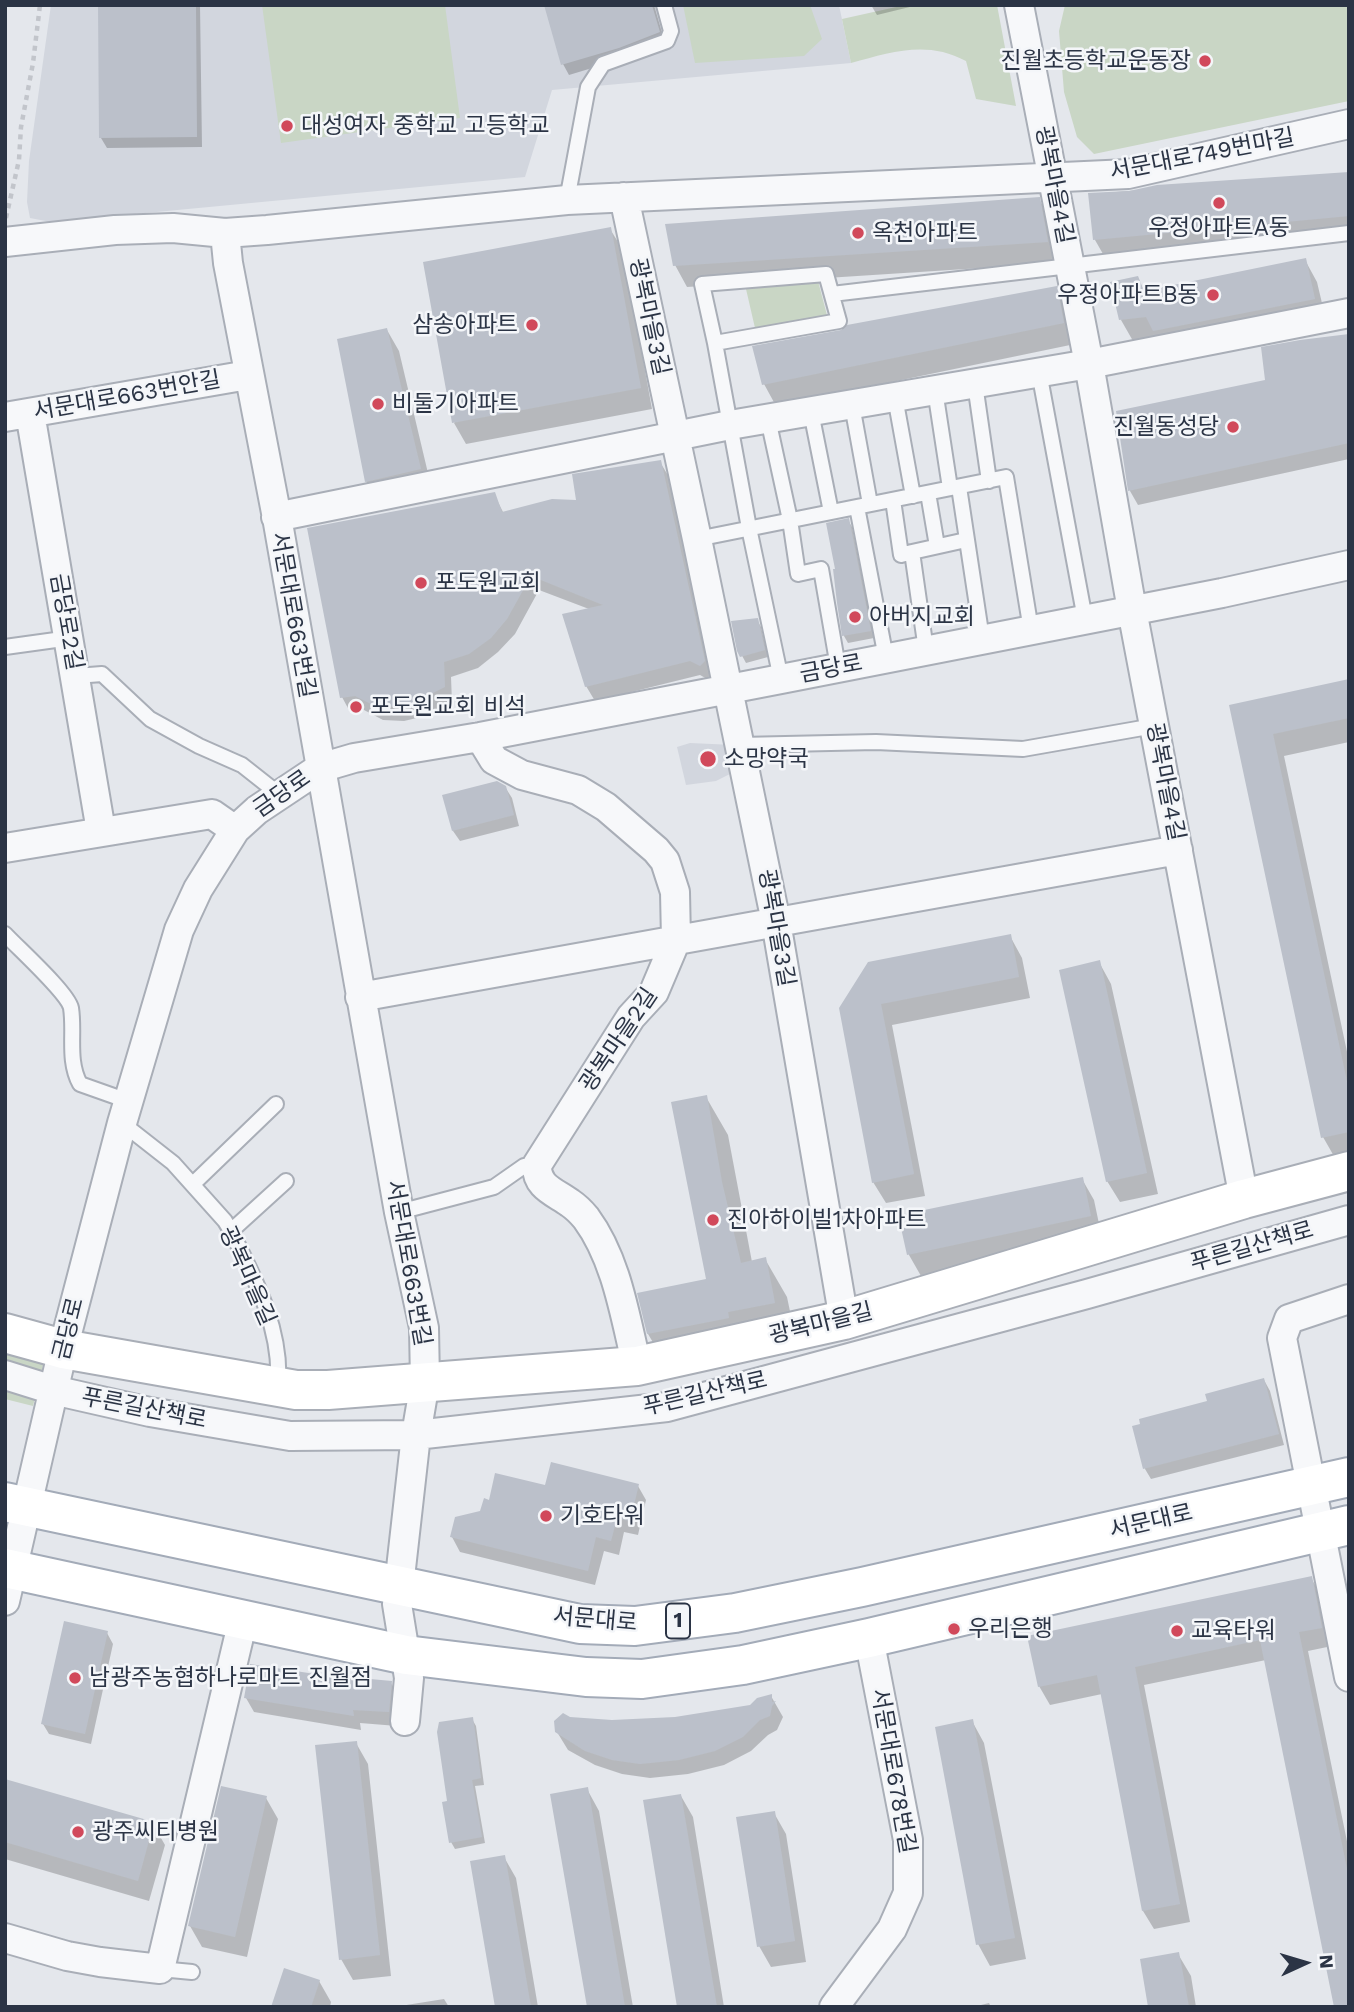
<!DOCTYPE html>
<meta charset="utf-8">
<style>
body{margin:0}
#map{position:relative;width:1354px;height:2012px;overflow:hidden;background:#e4e7ec;font-family:"Work Sans",sans-serif}
canvas{display:block}
.frame{position:absolute;inset:0;border:7px solid #2b3445;pointer-events:none}
.north{position:absolute;left:1270px;top:1928px;width:70px;height:70px;-webkit-text-stroke:5px #f4f6f9;paint-order:stroke;rotate:86deg;font-size:19px;font-weight:700;line-height:28px;text-align:center;color:#2b3445}
.north::after{content:'';display:block;margin:auto;width:24px;height:32px;background:#2b3445;clip-path:polygon(50% 0,100% 100%,50% 72%,0 100%)}
</style>
<div id="map">
<canvas width="1354" height="2012"></canvas>
<div class="frame"></div>
<div class="north">N</div>
</div>
<script>
const c = document.querySelector('canvas').getContext('2d');
c.lineJoin = 'round';
function paint(path, color) {
  c.fillStyle = color;
  c.fill(path, 'evenodd');
}
function trace(path, color, width, dash) {
  c.strokeStyle = color;
  c.lineWidth = width;
  c.lineCap = dash ? 'butt' : 'round';
  c.setLineDash(dash || []);
  c.stroke(path);
}
function label(font, color, halo, rows, align = 'center') {
  c.font = font + ' "Work Sans","Noto Sans KR",sans-serif';
  c.lineWidth = 5;
  c.setLineDash([]);
  c.textBaseline = 'middle';
  c.strokeStyle = halo;
  c.fillStyle = color;
  for (const [text, x, y, turn = 0] of rows) {
    c.save();
    c.translate(x, y);
    c.rotate((+turn || 0) * Math.PI / 180);
    c.textAlign = isNaN(turn) ? turn : align;
    if (halo) c.strokeText(text, 0, 0);
    c.fillText(text, 0, 0);
    c.restore();
  }
}
paint(new Path2D(`
 M51 5H839L851 63 552 90 525 177 51 222 30 218 27 202 29 161Z
 M690 743 734 745 738 770 716 781 686 785 677 747Z`), '#d2d6de');
paint(new Path2D(`
 M262 5H445L460 118 281 143Z
 M683 5H810L822 39 804 56 695 63Z
 M905 5H997L1016 106 976 99 966 61C927 40 891 52 851 63L842 19Z
 M1065 5H1349V101L1094 154 1077 137 1064 92 1059 31Z
 M818 281 828 319 755 328 746 289Z
 M5 1346 45 1357 33 1406 5 1399Z`), '#c9d6c5');
paint(new Path2D(`
 M100 5H200L202 147 107 148 101 138Z
 M546 5H654L665 43 625 58 569 75 563 64Z
 M871 5H918L877 15Z
 M1349 174V238L1107 261 1095 240 1090 194Z
 M1039 199 1051 221 1059 263 687 287 675 265Z
 M610 229 623 250 652 409 466 444 454 423Z
 M1305 260 1317 282 1326 320 1133 341 1121 320 1137 278 1145 292Z
 M1056 288 1068 309 1075 344 776 406 764 384 841 332Z
 M387 330 399 351 432 490 379 503 366 481Z
 M1349 336V459L1138 505 1130 491 1118 412 1267 381Z
 M660 462 669 477 712 676 709 680 700 675 595 701 586 686 589 609 539 590 515 634 498 652 478 668 451 677 452 702 421 717 404 721 383 720 364 710 350 712 342 697 494 494 504 514 578 502Z
 M848 520 852 527 874 638 848 643 844 636 838 603 837 570Z
 M757 620 761 627 768 657 746 663 739 650Z
 M1349 681V742L1284 756 1349 1061V1155L1335 1158 1323 1137 1231 706Z
 M505 787 512 798 519 826 460 841 453 831 444 796Z
 M1010 936 1022 958 1030 998 892 1025 925 1196 886 1203 873 1182 840 1008Z
 M1099 962 1111 984 1158 1194 1120 1202 1107 1181Z
 M706 1097 728 1135 752 1262 765 1259 787 1297 796 1340 670 1371 648 1334 639 1294 708 1280Z
 M1082 1179 1094 1200 1102 1238 921 1276 909 1255 903 1229Z
 M1264 1380 1270 1391 1284 1445 1151 1479 1145 1469 1134 1427 1210 1402Z
 M638 1486 646 1500 638 1535 624 1532 619 1555 604 1551 595 1585 460 1552 452 1537 482 1513 490 1502 547 1488Z
 M1311 1578 1322 1597 1332 1646 1308 1651 1349 1851V2007L1266 1660 1144 1685 1190 1922 1154 1929 1143 1911 1102 1694 1050 1705 1039 1686Z
 M107 1633 113 1644 91 1744 49 1734 43 1724Z
 M314 1676 391 1683 399 1697 397 1726 360 1723 361 1730 254 1712 246 1698Z
 M771 1696 783 1717 777 1730 768 1735 751 1751 724 1765 688 1774 650 1778 622 1774 595 1765 568 1750 557 1732 569 1719 612 1722 675 1719 751 1707Z
 M472 1719 476 1726 484 1785 475 1786 485 1843 455 1849 451 1842 449 1802Z
 M972 1721 984 1743 1026 1959 990 1966 978 1944Z
 M356 1743 368 1764 391 1976 353 1980 341 1959Z
 M5 1781 153 1824 165 1845 149 1901 5 1859Z
 M587 1789 599 1811 633 2007H588Z
 M681 1796 693 1817 724 2007H678Z
 M266 1798 278 1819 247 1957 202 1947 190 1926Z
 M774 1813 786 1834 806 1962 771 1967 759 1946Z
 M504 1857 516 1878 538 2007H497Z
 M1178 1954 1191 1976 1196 2007H1150Z
 M319 1981 331 2002 330 2007H273Z
 M444 1999 449 2007H400V2006Z
 M989 2003 991 2007H973Z`), '#0003');
paint(new Path2D(`
 M98 5H196L197 137 99 138Z
 M544 5H652L660 32 619 48 561 65Z
 M1349 172V216L1093 240 1088 193 1129 191 1157 185Z
 M1040 197 1048 242 673 266 665 224Z
 M611 227 641 388 452 423 423 262Z
 M1306 258 1315 299 1153 331 1146 317 1119 320 1110 282 1138 276 1144 291Z
 M1057 286 1064 323 762 385 752 346 841 330 847 325Z
 M387 328 421 469 365 482 337 339Z
 M1349 334V443L1128 491 1116 411 1265 380 1261 347 1300 340Z
 M661 460 705 661 700 666 690 661 585 687 562 614 603 605 531 576 507 619 491 638 469 654 444 662 445 687 413 703 395 707 373 705 355 696 340 698 307 528 495 492 502 512 552 499 576 500 572 474Z
 M849 518 871 631 842 636 837 603 833 569H835L826 523Z
 M758 618 765 650 740 657 737 651 731 621Z
 M1349 679V718L1273 734 1349 1091V1132L1321 1138 1229 705Z
 M497 781 506 786 514 815 452 831 442 795Z
 M1011 934 1019 977 881 1004 914 1174 872 1183 839 1008 868 962Z
 M1100 960 1147 1173 1106 1182 1059 970Z
 M707 1095 722 1182 741 1263 766 1257 775 1303 728 1312 729 1318 647 1334 637 1293 706 1279 671 1102Z
 M1083 1177 1091 1216 907 1255 901 1228 908 1227 905 1214Z
 M1264 1378 1279 1434 1143 1469 1132 1426 1140 1424 1139 1419 1207 1401 1205 1394Z
 M551 1462 639 1484 630 1521 617 1518 611 1541 596 1537 588 1571 450 1537 455 1517 480 1511 484 1498 489 1500 495 1473 545 1485Z
 M1312 1576 1322 1628 1299 1632 1349 1879V2007H1334L1260 1640 1135 1667 1180 1904 1142 1911 1097 1675 1038 1687 1027 1636Z
 M64 1621 108 1631 85 1734 41 1724Z
 M250 1664 315 1674 392 1681 389 1712 353 1710 354 1716 244 1698Z
 M772 1694V1702L776 1701 772 1706 770 1716 760 1720 743 1737 715 1751 679 1760 640 1764 612 1760 585 1751 555 1732 554 1721 563 1713 570 1717 612 1720 675 1717 750 1705 757 1698Z
 M473 1717 481 1778 472 1780 482 1837 449 1843 442 1802 447 1801 437 1732 439 1722Z
 M973 1719 1015 1938 976 1945 935 1727Z
 M357 1741 380 1955 339 1960 315 1745Z
 M5 1779 154 1822 138 1881 5 1842Z
 M221 1786 267 1796 235 1937 188 1926Z
 M588 1787 625 2007H587L550 1794Z
 M681 1794 717 2007H677L643 1800Z
 M775 1811 795 1941 757 1947 736 1817Z
 M505 1855 531 2007H495L470 1861Z
 M1179 1952 1189 2007H1148L1140 1959Z
 M284 1968 320 1980 311 2007H271Z`), '#bbc0ca');
const lane = new Path2D(`
 M567 200 588 87 603 64 667 41 671 31 664 5
 M832 294 1349 233
 M715 343 839 321 826 274 702 284 715 343 749 528 781 679
 M1039 372 1085 619
 M975 384 989 481
 M935 390 950 488
 M895 397 913 496
 M852 405 870 504
 M811 412 831 512
 M768 419 790 520 798 574 821 569 838 667
 M959 487 982 639
 M928 493 937 546
 M893 500 901 555 912 552 926 650
 M857 507 886 658
 M697 539 1006 477 1031 630
 M912 552 966 540
 M5 647 70 638
 M76 676 102 674 150 719 199 746 242 765 280 795
 M740 745 876 742 1023 749 1154 726
 M5 934C18 948 68 993 71 1008 75 1033 67 1060 80 1084L128 1101
 M122 1123 173 1163 225 1221 231 1231C255 1279 282 1329 278 1385
 M193 1184 276 1104
 M399 1212 494 1187 524 1166 537 1165
 M231 1231 286 1181
 M160 1969 192 1972`);
const street = new Path2D(`
 M1019 5 1089 364 1132 610 1244 1199
 M624 197 697 539 776 922 844 1320
 M225 233 228 263 278 523 399 1212 424 1328 425 1382 416 1435 397 1604 409 1678 405 1721
 M5 242 115 230 173 228 225 233 267 230 567 200 1128 174 1349 124
 M30 413 101 831
 M5 417 248 375
 M276 517 730 425 1089 364 1349 313
 M480 737 494 760 522 775 578 790 606 807 656 850 665 861 675 892 676 940 654 992 631 1017 537 1165C536 1187 555 1192 570 1203 576 1207 581 1212 586 1218 617 1260 625 1317 637 1366
 M5 848 212 814 235 830
 M360 997 1178 850
 M1349 1299 1289 1319 1282 1338 1349 1677
 M5 1375 53 1390 150 1412 290 1436 416 1435 667 1407 1087 1294 1349 1220
 M5 1601 63 1349 122 1123 179 930 198 889 235 830 257 810 320 768 354 758 480 737 781 679 1222 593 1349 565
 M5 1938 67 1956 100 1962 160 1969 243 1620
 M834 2007 892 1929 908 1893V1840L869 1638`);
const secondary = new Path2D(`
 M5 1333 63 1349 296 1390H328L637 1366 844 1320 1244 1199 1349 1171`);
const primary = new Path2D(`
 M5 1502 580 1624 635 1626 735 1613 862 1587 1349 1477
 M5 1568 406 1655 586 1677 642 1679 743 1665 869 1638 1349 1525`);
trace(lane, '#a9aeb7', 18);
trace(street, '#a9aeb7', 32);
trace(secondary, '#a9aeb7', 42);
trace(primary, '#a3abb8', 42);
trace(new Path2D(`
 M6 218 19 160 21 127 33 63 40 5`), '#c2c5cb', 4.5, [5, 5]);
trace(lane, '#f7f8fa', 14);
trace(street, '#f7f8fa', 28);
trace(secondary, '#fff', 38);
trace(primary, '#fff', 38);
for (const [x, y, r, color] of [
 [1205,61,7,"#d1495b"],
 [287,126,7,"#d1495b"],
 [1219,203,7,"#d1495b"],
 [858,233,7,"#d1495b"],
 [1213,295,7,"#d1495b"],
 [532,325,7,"#d1495b"],
 [378,404,7,"#d1495b"],
 [1233,427,7,"#d1495b"],
 [421,583,7,"#d1495b"],
 [855,617,7,"#d1495b"],
 [356,707,7,"#d1495b"],
 [708,759,9,"#d1495b"],
 [713,1220,7,"#d1495b"],
 [546,1516,7,"#d1495b"],
 [954,1629,7,"#d1495b"],
 [1177,1631,7,"#d1495b"],
 [75,1678,7,"#d1495b"],
 [78,1832,7,"#d1495b"]
]) {
  const dot = new Path2D();
  dot.arc(x, y, r, 0, 2 * Math.PI);
  c.fillStyle = color;
  c.fill(dot);
  trace(dot, '#f4f6f9', 2.5);
}
for (const [x, y, w] of [
 [678,1621,24]
]) {
  const box = new Path2D();
  box.roundRect(x - w / 2, y - 17.5, w, 35, 5);
  c.fillStyle = '#f4f6f9';
  c.fill(box);
  trace(box, '#2b3445', 2);
}
label('bold 21px', '#2b3445', null, [
 ["1",678,1621]
]);
label('23px', '#2b3445', '#f4f6f9', [
 ["진월초등학교운동장",1191,61,"right"],
 ["대성여자 중학교 고등학교",301,126],
 ["우정아파트A동",1219,228,"center"],
 ["옥천아파트",872,233],
 ["우정아파트B동",1199,295,"right"],
 ["삼송아파트",518,325,"right"],
 ["비둘기아파트",392,404],
 ["진월동성당",1219,427,"right"],
 ["포도원교회",435,583],
 ["아버지교회",869,617],
 ["포도원교회 비석",370,707],
 ["소망약국",724,759],
 ["진아하이빌1차아파트",727,1220],
 ["기호타워",560,1516],
 ["우리은행",968,1629],
 ["교육타워",1191,1631],
 ["남광주농협하나로마트 진월점",89,1678],
 ["광주씨티병원",92,1832]
], 'left');
label('23px', '#2b3445', '#f4f6f9', [
 ["서문대로749번마길",1202,155,-11],
 ["광복마을4길",1054,185,79],
 ["광복마을3길",649,317,78],
 ["서문대로663번안길",127,396,-10],
 ["서문대로663번길",293,615,80],
 ["금당로2길",66,622,80],
 ["금당로",831,669,-11],
 ["광복마을4길",1165,782,79],
 ["금당로",282,794,-35],
 ["광복마을3길",776,928,80],
 ["광복마을2길",619,1040,-56],
 ["푸른길산책로",1252,1247,-16],
 ["서문대로663번길",408,1263,80],
 ["광복마을길",247,1276,66],
 ["광복마을길",821,1324,-14],
 ["금당로",69,1329,-76],
 ["푸른길산책로",705,1394,-13],
 ["푸른길산책로",144,1409,11],
 ["서문대로",1151,1522,-13],
 ["서문대로",595,1620,5],
 ["서문대로678번길",893,1771,80]
]);
</script>
